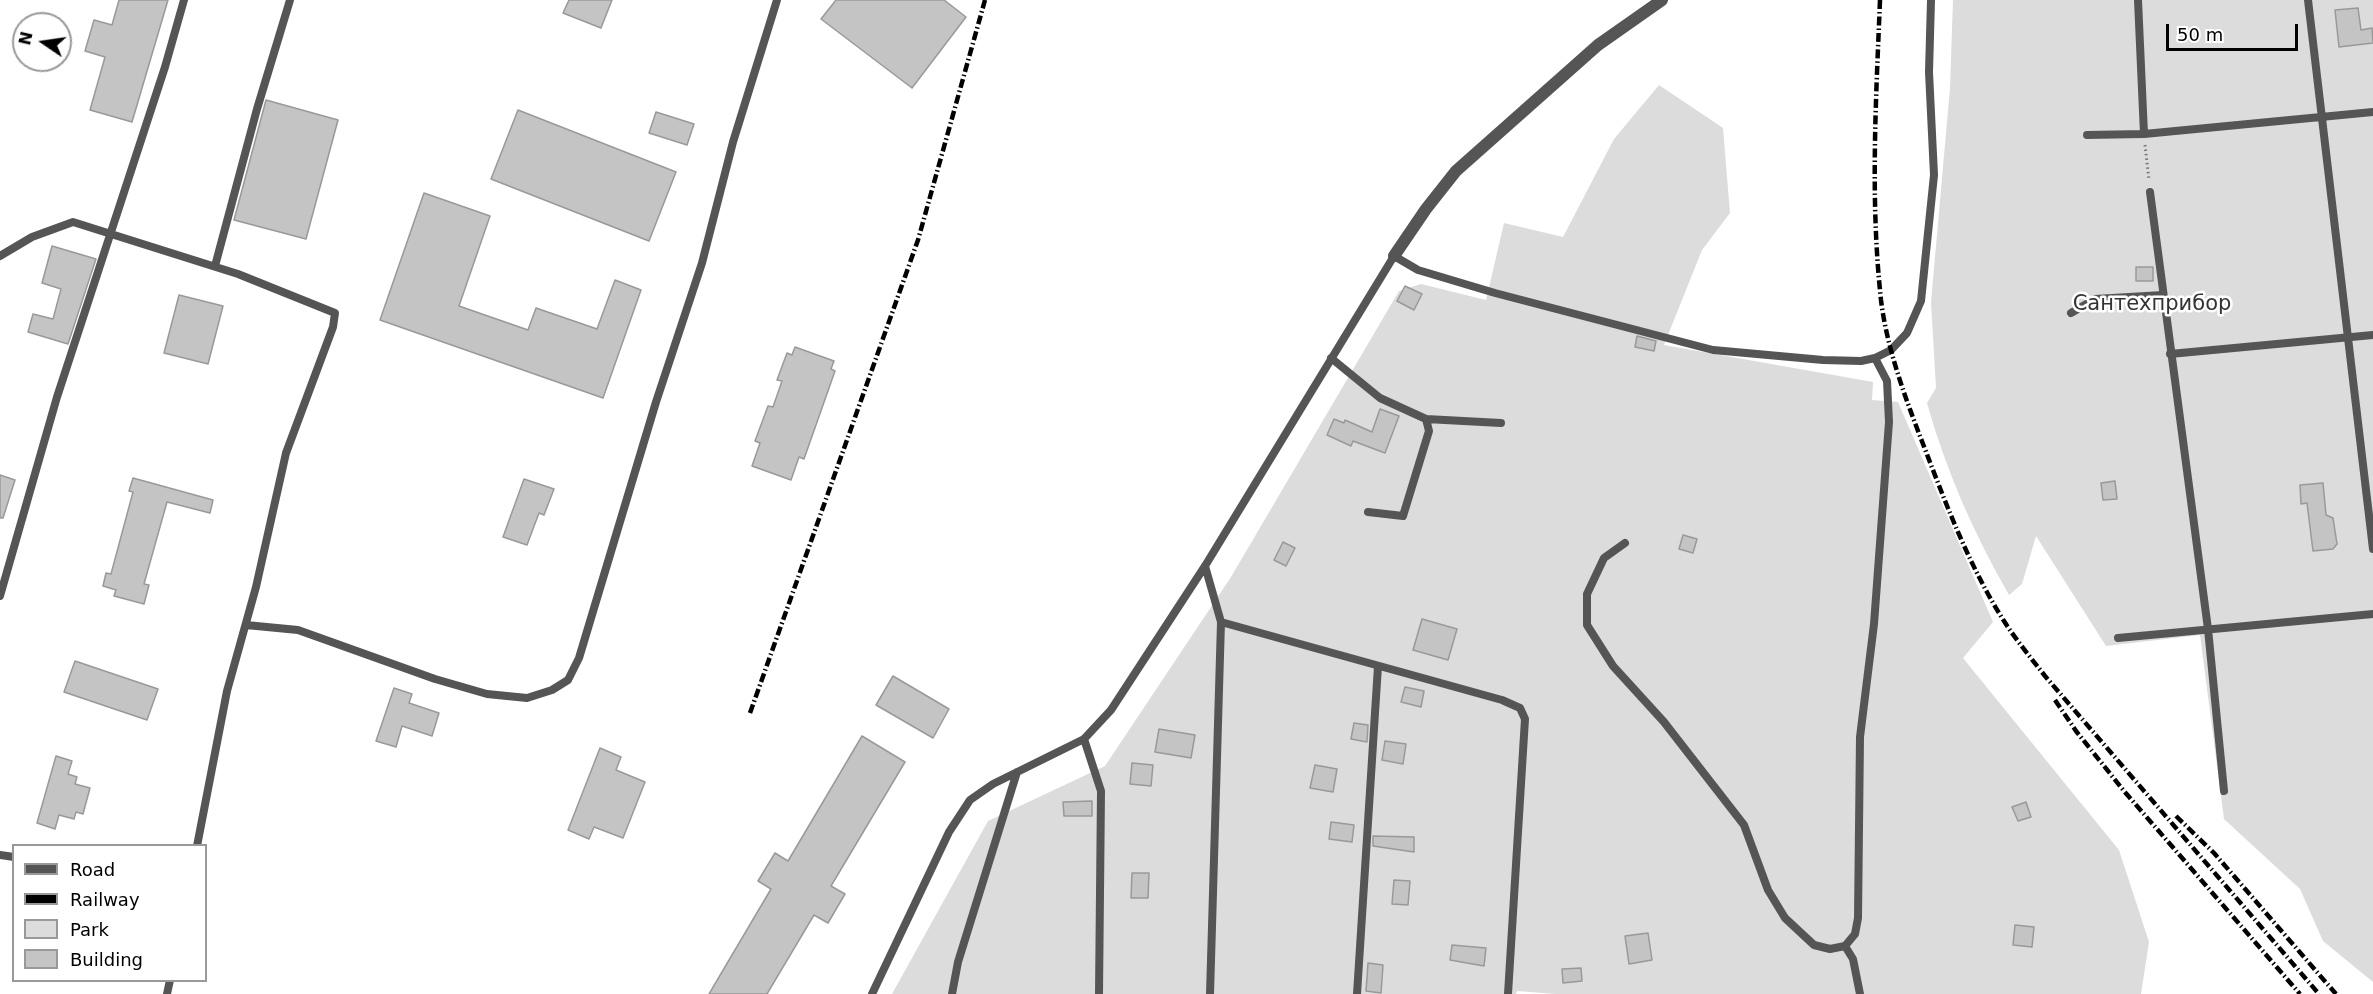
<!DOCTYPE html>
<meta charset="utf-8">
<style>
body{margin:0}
#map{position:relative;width:2373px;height:994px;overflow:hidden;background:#fff;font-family:"DejaVu Sans",sans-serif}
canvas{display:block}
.legend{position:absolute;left:12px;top:844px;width:195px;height:138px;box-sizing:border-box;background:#fff;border:2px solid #999;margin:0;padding:8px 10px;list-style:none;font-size:18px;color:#000}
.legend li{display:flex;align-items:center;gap:12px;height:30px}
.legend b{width:30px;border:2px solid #999}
.north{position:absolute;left:12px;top:12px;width:60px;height:60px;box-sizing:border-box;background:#fff;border:2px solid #999;border-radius:50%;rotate:283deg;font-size:16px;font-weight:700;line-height:24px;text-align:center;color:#000}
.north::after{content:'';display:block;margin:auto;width:21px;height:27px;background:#000;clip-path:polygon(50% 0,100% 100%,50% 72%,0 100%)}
.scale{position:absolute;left:2166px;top:24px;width:132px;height:27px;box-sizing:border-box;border:3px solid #000;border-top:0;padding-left:8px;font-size:18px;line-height:21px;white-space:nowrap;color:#000;-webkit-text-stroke:4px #fff;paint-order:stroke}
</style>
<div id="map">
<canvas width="2373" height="994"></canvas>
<ul class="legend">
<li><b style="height:8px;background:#555"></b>Road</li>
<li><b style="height:8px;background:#000"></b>Railway</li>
<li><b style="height:16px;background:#dcdcdc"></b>Park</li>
<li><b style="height:16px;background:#c4c4c4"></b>Building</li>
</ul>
<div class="north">N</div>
<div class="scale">50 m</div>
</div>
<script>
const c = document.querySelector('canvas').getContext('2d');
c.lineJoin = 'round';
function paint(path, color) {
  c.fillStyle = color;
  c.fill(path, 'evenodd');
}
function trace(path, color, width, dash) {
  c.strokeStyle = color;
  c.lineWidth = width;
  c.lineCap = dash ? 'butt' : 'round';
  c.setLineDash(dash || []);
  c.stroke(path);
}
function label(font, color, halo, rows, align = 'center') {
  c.font = font + ' "DejaVu Sans",sans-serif';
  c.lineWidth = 5;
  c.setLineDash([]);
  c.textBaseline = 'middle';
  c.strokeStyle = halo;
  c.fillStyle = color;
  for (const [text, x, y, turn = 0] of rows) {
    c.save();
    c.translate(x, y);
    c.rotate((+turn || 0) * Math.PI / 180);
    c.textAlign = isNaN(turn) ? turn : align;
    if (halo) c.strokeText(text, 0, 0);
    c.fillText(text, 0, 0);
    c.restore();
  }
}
paint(new Path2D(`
 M1953 0H2373V982L2323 941 2300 889 2224 819 2200 635 2106 646 2036 536 2022 584 2009 595C1974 534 1946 471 1927 403L1936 388 1931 302 1950 88Z
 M1659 85 1723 128 1730 213 1702 250 1664 345 1873 382 1872 400 1898 402 1993 622 1963 658 2119 850 2149 942 2141 994H1556L1517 991 1516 994H892L988 821 1105 766 1231 577 1399 291 1421 284 1486 300 1504 223 1563 237 1614 139Z`), '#dcdcdc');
const building = new Path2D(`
 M119 0H168L132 122 90 110 105 57 85 51 94 20 112 25Z
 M569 0H612L601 28 563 13Z
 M836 0H944L966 17 912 88 821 19Z
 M2358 8 2361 30 2372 28 2373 43 2339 47 2335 10Z
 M266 100 338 120 306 239 234 220Z
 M518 110 676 172 649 241 491 179Z
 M656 112 694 124 687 145 649 133Z
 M424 193 490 216 459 306 528 330 536 308 597 329 615 280 641 290 603 398 380 320Z
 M52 246 96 259 68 344 28 332 33 314 53 319 61 289 42 283Z
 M2136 267H2153V281H2136Z
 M1405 286 1422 294 1414 310 1397 301Z
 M179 295 223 306 208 364 164 353Z
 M1637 336 1656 341 1654 351 1635 347Z
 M795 347 834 361 831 369 835 371 804 459 799 457 791 480 752 466 760 443 755 441 768 406 773 407 782 381 777 380 787 353 792 355Z
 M1380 409 1399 416 1385 453 1353 441 1351 446 1327 435 1334 419 1344 423 1345 420 1372 432Z
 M0 475 15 480 3 518H0Z
 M133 478 213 500 210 513 167 502 144 584 149 585 144 604 114 596 116 590 103 586 106 573 111 574 133 492 129 491Z
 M524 479 554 489 544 515 539 513 527 545 503 537Z
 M2115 481 2117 499 2103 500 2101 483Z
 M2323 483 2326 515 2333 518 2337 544 2333 549 2313 551 2307 503 2301 504 2300 485Z
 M1683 535 1697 539 1693 553 1679 549Z
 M1283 542 1295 548 1286 566 1274 560Z
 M1422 619 1457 629 1448 660 1413 650Z
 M75 661 158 689 147 720 64 692Z
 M893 676 949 709 933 738 876 705Z
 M1405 687 1424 691 1421 707 1401 702Z
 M394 688 412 694 409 703 439 713 432 736 402 726 396 747 376 741Z
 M1354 723 1368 725 1367 742 1351 739Z
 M1159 729 1195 735 1191 758 1155 752Z
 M862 736 905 762 831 886 845 894 828 923 814 915 767 994H709L771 889 758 881 775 853 788 861Z
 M1385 741 1406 744 1403 764 1382 760Z
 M600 748 621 757 616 770 645 782 623 838 594 827 589 839 568 830Z
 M56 756 72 761 68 774 77 777 75 784 90 788 83 814 76 812 74 819 59 815 55 829 37 823Z
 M1132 763 1153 765 1151 786 1130 784Z
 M1315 765 1337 769 1333 792 1310 788Z
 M1092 801V816H1064L1063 802Z
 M2026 802 2031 817 2018 821 2012 807Z
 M1331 822 1354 825 1352 842 1329 839Z
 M1373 836 1414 837V852L1373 846Z
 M1132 873H1149L1148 898H1131Z
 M1394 880 1410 881 1408 905 1392 904Z
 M2015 925 2034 927 2032 947 2013 945Z
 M1648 933 1652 960 1629 964 1625 936Z
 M1452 945 1486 948 1484 966 1450 960Z
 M1368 963 1383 965 1381 993 1366 991Z
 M1581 968 1582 981 1563 983 1562 969Z`);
paint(building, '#c4c4c4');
trace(building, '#999', 1.5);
trace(new Path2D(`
 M2145 145 2149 180`), '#777', 3, [1.5, 3]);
trace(new Path2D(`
 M2138 0 2144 134
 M2308 0 2373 549
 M2087 135 2144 134 2373 112
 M2150 192 2208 629 2224 791
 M0 256 32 237 73 222 238 274 335 313 333 327 286 453 256 587 227 691 197 846
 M215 266 257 109 290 0
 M2071 313 2095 299 2163 295
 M2170 354 2373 335
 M1331 358 1380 398 1426 419 1429 431 1403 516 1368 512
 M1426 419 1501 423
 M1625 543 1604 558 1587 594V625L1613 666 1664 722 1744 825 1768 890 1785 918 1814 945 1830 949 1845 946 1855 934 1858 918 1860 737 1874 624 1889 422 1887 381 1875 358
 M1205 566 1221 622 1502 700 1520 708 1525 719 1508 994
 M0 596 57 397 165 67 184 0
 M246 625 298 630 435 679 487 694 527 698 552 690 568 680 579 658 656 402 702 263 733 142 777 0
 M2118 638 2373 614
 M1084 739 1101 791 1099 994
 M0 855 14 857
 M1845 946 1853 959 1860 994
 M167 994 170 980
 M872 994 949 832 970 800 993 784 1084 739 1111 710 1205 566 1394 256 1418 270 1495 293 1713 350 1823 360 1861 361 1875 358 1891 350 1907 333 1921 301 1934 175 1929 72 1931 0
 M952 994 958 962 1017 772
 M1210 994 1221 622
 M1357 994 1378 666`), '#555', 8);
trace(new Path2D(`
 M1394 256 1426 209 1456 171 1598 45 1662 0`), '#555', 12);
trace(new Path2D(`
 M1880 0C1876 100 1870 200 1881 300 1887 349 1905 397 1923 444 1946 504 1969 566 2004 621 2016 640 2031 658 2045 676L2319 994
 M2055 700 2076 731 2124 791 2300 994
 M750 713 918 240 985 0
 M2176 816 2214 853 2336 994`), '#000', 4.5, [9, 3, 1.5, 3]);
label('21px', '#333', '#fff', [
 ["Сантехприбор",2152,305]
]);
</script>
